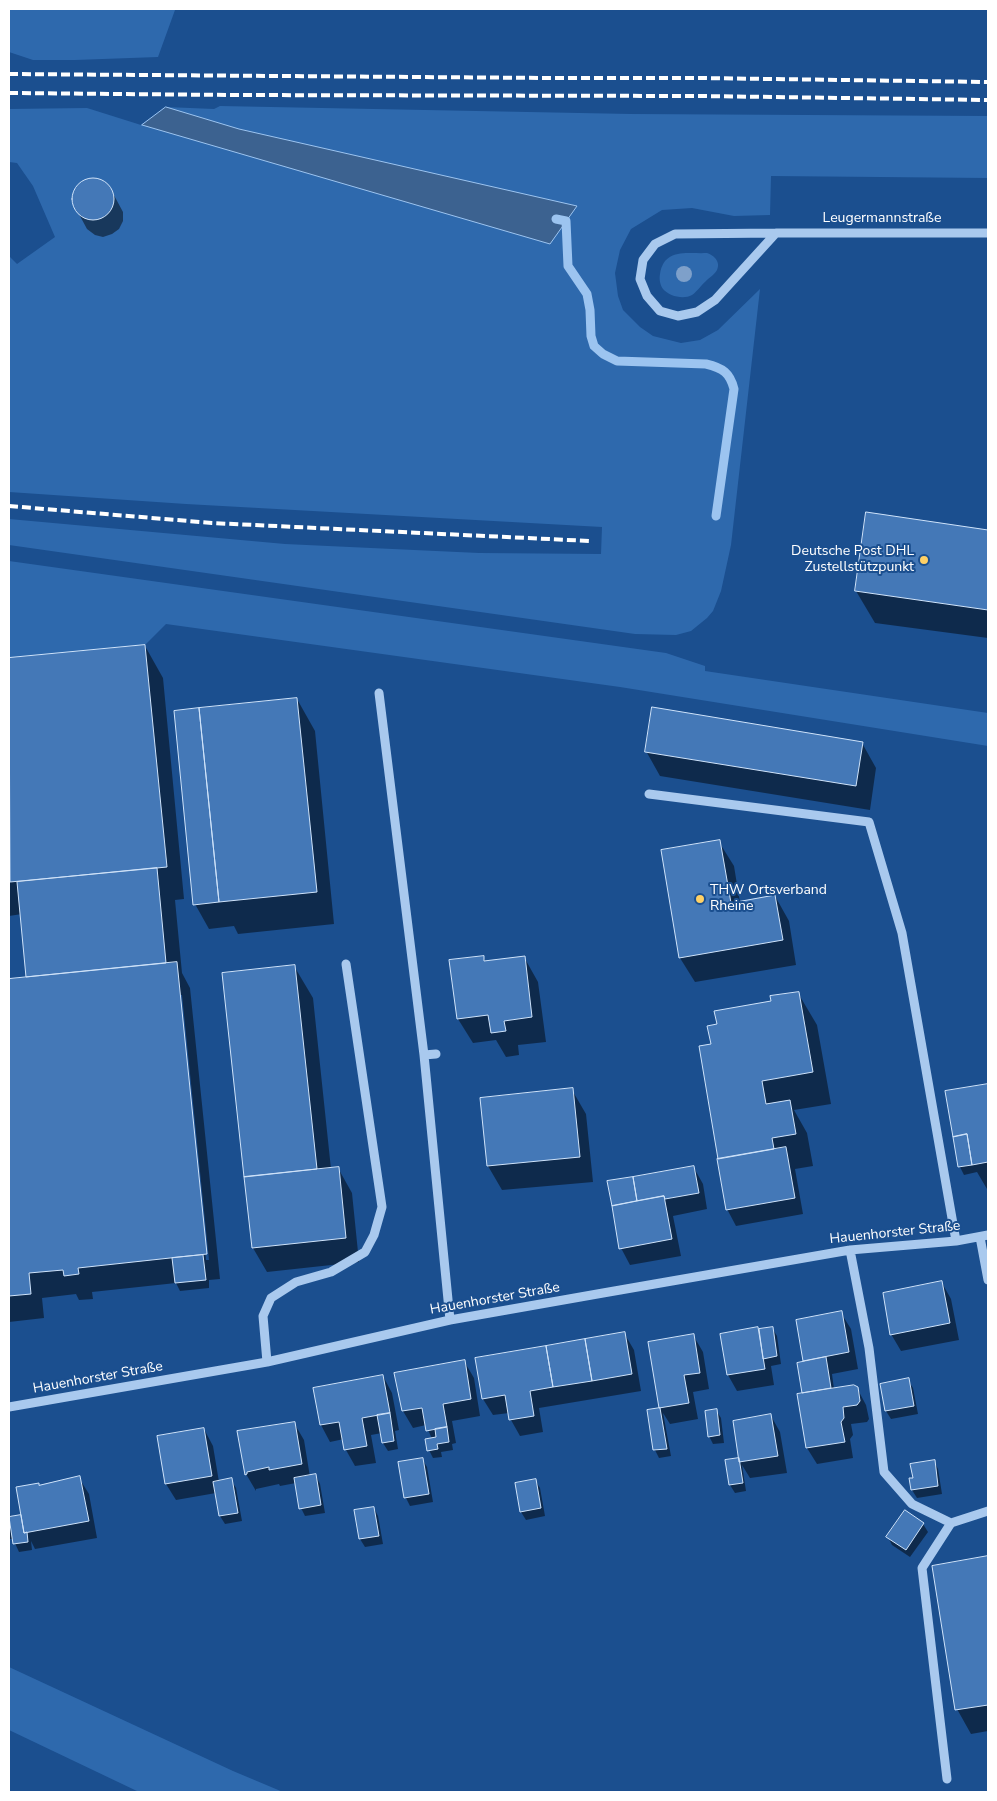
<!DOCTYPE html>
<meta charset="utf-8">
<style>
body{margin:0}
#map{position:relative;width:997px;height:1801px;overflow:hidden;background:#1b4f8f;font-family:"Nunito Sans",sans-serif}
canvas{display:block}
.frame{position:absolute;inset:0;border:10px solid #fff;pointer-events:none}
</style>
<div id="map">
<canvas width="997" height="1801"></canvas>
<div class="frame"></div>
</div>
<script>
const c = document.querySelector('canvas').getContext('2d');
c.lineJoin = 'round';
function paint(path, color) {
  c.fillStyle = color;
  c.fill(path, 'evenodd');
}
function trace(path, color, width, dash) {
  c.strokeStyle = color;
  c.lineWidth = width;
  c.lineCap = dash ? 'butt' : 'round';
  c.setLineDash(dash || []);
  c.stroke(path);
}
function label(font, color, halo, rows, align = 'center') {
  c.font = font + ' "Nunito Sans",sans-serif';
  c.lineWidth = 4;
  c.setLineDash([]);
  c.textBaseline = 'middle';
  c.strokeStyle = halo;
  c.fillStyle = color;
  for (const [text, x, y, turn = 0] of rows) {
    c.save();
    c.translate(x, y);
    c.rotate((+turn || 0) * Math.PI / 180);
    c.textAlign = isNaN(turn) ? turn : align;
    if (halo) c.strokeText(text, 0, 0);
    c.fillText(text, 0, 0);
    c.restore();
  }
}
paint(new Path2D(`
 M9 10H175L158 57 75 60H33L9 52Z
 M220 106 631 114 988 116V178L771 176 770 215 734 216 692 208 662 210 631 229 620 250 615 273 618 296 623 310 640 327 653 336 681 343 700 340 718 330 760 289 731 545 721 591 713 611 707 618 691 631 676 635 635 634 9 545V519L285 544 479 553 601 554 602 527 186 504 9 492V256L17 264 55 237 33 186 17 163 9 162V109L87 108 141 125 166 107 214 109Z
 M707 253C714 255 721 262 717 270 715 274 709 278 706 281 701 285 697 292 692 295 683 300 669 296 663 289 660 285 659 279 660 274 664 248 687 254 707 253Z
 M9 561 666 653 705 666V671L988 713V746L620 687 166 624 145 645 9 658Z
 M9 1667 233 1771 283 1792H139L9 1730Z`), '#2e69ad');
const water = new Path2D(`
 M166 107 239 129 577 206 550 244 142 125Z`);
paint(water, '#3c6290');
trace(water, '#9cc4f0', 1);
paint(new Path2D(`
 M93 178 102 180 109 186 123 212V221L119 229 112 234 103 237 95 235 87 229 73 203V194L77 186 84 180Z
 M867 514 988 531V638L875 623 856 591Z
 M145 646 163 678 184 899 175 900 182 973 190 988 220 1279 209 1280V1288L180 1291 176 1283 92 1292 93 1299 79 1300 76 1294 42 1298 44 1318 9 1322V980L28 978 22 914 9 916V659ZM179 995H182L209 1260H206Z
 M297 699 315 731 334 924 238 934 234 926 209 929 195 904Z
 M862 743 876 768 870 810 660 776 646 751Z
 M719 842 734 866 740 903 775 896 789 921 796 965 695 982 680 958Z
 M483 957 486 962 524 957 538 982 546 1042 518 1045 519 1055 506 1057 496 1040 473 1043 458 1019Z
 M294 966 313 998 331 1169 338 1168 352 1193 359 1262 267 1272 253 1248 223 974Z
 M798 993 817 1025 831 1104 794 1110 807 1133 813 1166 795 1169 803 1214 736 1226 727 1209 712 1045 718 1025 772 1002Z
 M988 1085V1189H987L977 1172 964 1175 960 1167 947 1092Z
 M572 1090 586 1114 593 1182 502 1190 488 1166Z
 M694 1168 703 1184 707 1209 673 1216 681 1256 630 1265 621 1248 609 1182Z
 M942 1283 951 1299 959 1340 901 1351 891 1334Z
 M841 1313 851 1329 858 1369 832 1374 834 1389 857 1388 866 1405 869 1419 867 1422 851 1424 853 1435 850 1439 853 1458 817 1464 807 1448 803 1394 799 1364 805 1362 797 1321Z
 M758 1328 759 1330 772 1328 777 1336 781 1364 771 1366 774 1385 737 1391 728 1375Z
 M624 1333 634 1350 641 1391 539 1408 543 1432 520 1436 511 1420 509 1413 493 1415 483 1399Z
 M693 1335 703 1352 709 1389 693 1392 698 1419 670 1424 663 1413 671 1456 659 1458 655 1450 649 1411 661 1409 649 1343Z
 M464 1361 474 1378 480 1416 452 1421 456 1443 452 1444 453 1450 441 1452 442 1457 433 1458 429 1450 432 1439 426 1425 413 1428 403 1411 396 1374Z
 M383 1376 392 1393 399 1430 395 1431 398 1449 388 1451 383 1443 382 1433 371 1435 376 1463 355 1466 346 1450 344 1439 330 1442 321 1425 314 1389Z
 M908 1380 913 1388 918 1414 891 1419 886 1411Z
 M716 1410 721 1418 724 1443 713 1444 709 1436Z
 M771 1416 780 1432 787 1473 750 1478 742 1465 746 1491 735 1493 730 1485 738 1459 741 1464 734 1422Z
 M294 1423 304 1440 310 1477 316 1476 320 1484 325 1513 305 1516 301 1508 296 1483 280 1486 279 1484 256 1489V1491L246 1474 239 1432Z
 M204 1429 213 1446 219 1482 231 1480 236 1488 242 1521 225 1524 220 1516 216 1493 176 1500 166 1484Z
 M422 1459 427 1467 433 1502 410 1506 406 1498 400 1463Z
 M934 1461 938 1469 942 1494 917 1498 912 1490 914 1479Z
 M79 1478 89 1494 97 1538 35 1549 31 1541 32 1550 19 1552 13 1539H9V1510L11 1518 21 1516 39 1486Z
 M535 1480 540 1488 545 1516 526 1520 521 1512Z
 M374 1508 378 1516 383 1544 365 1547 360 1539Z
 M923 1524 928 1532 910 1557 892 1545 888 1537Z
 M988 1557V1731L971 1734 957 1709 934 1567Z`), '#0007');
trace(new Path2D(`
 M556 219 566 221 568 266 587 294 590 310 591 336 594 346 603 354 617 361 706 364C723 368 730 373 734 389L716 516`), '#9cc4f0', 9);
const building = new Path2D(`
 M72 199a21 21 0 1 1 42 0a21 21 0 1 1-42 0Z
 M866 512 988 530V610L855 591Z
 M145 645 167 867 10 882 9 658Z
 M297 698 317 892 219 902 199 708Z
 M652 707 863 742 856 786 645 752Z
 M199 708 219 902 193 905 174 711Z
 M720 840 731 903 775 895 783 940 679 958 661 850Z
 M157 868 166 963 26 977 17 882Z
 M484 956V961L525 956 532 1017 504 1021 506 1031 491 1033 488 1015 457 1019 449 960Z
 M177 962 207 1254 78 1268 79 1274 64 1276 63 1270 29 1273 31 1294 9 1296V979Z
 M295 965 317 1169 244 1177 222 973Z
 M799 992 813 1072 762 1081 766 1104 790 1100 796 1134 772 1138 774 1149 718 1159 699 1046 711 1044 707 1026 717 1024 714 1011 771 1001 770 996Z
 M988 1084V1162L972 1165 967 1134 953 1137 945 1091Z
 M573 1088 580 1157 487 1166 480 1098Z
 M967 1134 972 1165 958 1167 953 1137Z
 M786 1147 795 1198 726 1210 717 1159Z
 M694 1166 699 1193 665 1199 664 1196 637 1201 633 1177Z
 M339 1167 346 1238 252 1248 244 1177Z
 M633 1177 637 1201 612 1206 607 1181Z
 M664 1196 672 1239 619 1249 612 1206Z
 M203 1255 206 1280 175 1283 172 1258Z
 M942 1281 950 1323 890 1335 883 1293Z
 M842 1311 849 1352 803 1361 796 1320Z
 M758 1327 765 1369 727 1375 720 1334Z
 M773 1327 777 1356 763 1359 759 1329Z
 M625 1332 632 1374 592 1381 585 1339Z
 M694 1334 700 1373 684 1375 689 1403 659 1408 648 1342Z
 M585 1339 592 1381 553 1387 546 1346Z
 M546 1346 553 1387 530 1391 534 1416 509 1420 505 1395 482 1399 475 1358Z
 M826 1357 831 1388 802 1393 797 1363Z
 M465 1360 471 1399 443 1404 447 1427 426 1431 422 1408 402 1411 394 1373Z
 M383 1375 390 1413 362 1418 367 1446 344 1450 339 1422 320 1425 313 1388Z
 M909 1378 914 1406 885 1411 880 1384Z
 M854 1385 858 1387 860 1401 857 1405 843 1407 844 1418 841 1422 845 1442 806 1448 797 1394Z
 M660 1408 667 1449 653 1450 647 1410Z
 M717 1409 720 1435 708 1437 705 1411Z
 M390 1413 394 1441 382 1443 377 1415Z
 M771 1414 778 1456 739 1462 733 1421Z
 M295 1422 302 1464 269 1470V1467L247 1472V1474L245 1475 237 1431Z
 M447 1427 449 1442 437 1444 438 1449 427 1451 425 1439 436 1437 435 1429Z
 M204 1428 212 1476 165 1484 157 1436Z
 M423 1458 429 1494 404 1498 398 1462Z
 M739 1458 743 1483 729 1485 725 1460Z
 M935 1460 938 1486 911 1490 909 1478H913L910 1464Z
 M316 1474 321 1505 299 1509 294 1478Z
 M80 1476 89 1521 24 1533 16 1487 39 1483V1485Z
 M232 1478 238 1513 219 1516 213 1482Z
 M536 1479 541 1508 520 1512 515 1483Z
 M374 1507 379 1536 359 1539 354 1510Z
 M905 1510 924 1523 906 1550 886 1537Z
 M21 1515 24 1533 27 1532 28 1542 13 1544 9 1517Z
 M988 1556V1705L955 1710 932 1566Z`);
paint(building, '#4478b7');
trace(building, '#cfe3fa', 1);
trace(new Path2D(`
 M776 233 715 300 697 312 678 316 660 311 647 296 640 279 643 260 655 244 675 234 776 233H988
 M379 693 424 1055
 M649 794 869 822 902 933 956 1241
 M436 1054 424 1055 450 1320
 M980 1237 988 1280
 M850 1250 869 1348 884 1472 912 1504 951 1523
 M267 1362 263 1316 271 1298 296 1282 331 1272 365 1252 374 1235 382 1207 346 964
 M9 1407 267 1362 450 1320 603 1293 850 1250 956 1241 988 1235
 M947 1779 922 1568 951 1523 988 1511`), '#a9c9ee', 9);
trace(new Path2D(`
 M9 74 552 78H699L988 82
 M9 93 231 95 700 96 988 100
 M9 506 212 523 590 541`), '#fff', 4, [9, 4]);
c.fillStyle = '#7ea0ca';
for (const [x, y] of [
 [684,274]
]) {
  c.beginPath();
  c.arc(x, y, 8, 0, 2 * Math.PI);
  c.fill();
}
for (const [x, y, r, color] of [
 [924,560,5,"#ffd166"],
 [700,899,5,"#ffd166"]
]) {
  const dot = new Path2D();
  dot.arc(x, y, r, 0, 2 * Math.PI);
  c.fillStyle = color;
  c.fill(dot);
  trace(dot, '#1b4f8f', 2);
}
label('14px', '#fff', '#1b4f8f', [
 ["Leugermannstraße",882,219],
 ["Hauenhorster Straße",895,1233,-6],
 ["Hauenhorster Straße",495,1299,-10],
 ["Hauenhorster Straße",98,1378,-10]
]);
label('14px', '#fff', '#1b4f8f', [
 ["Deutsche Post DHL",914,552],
 ["Zustellstützpunkt",914,568],
 ["THW Ortsverband",710,891,"left"],
 ["Rheine",710,907,"left"]
], 'right');
</script>
